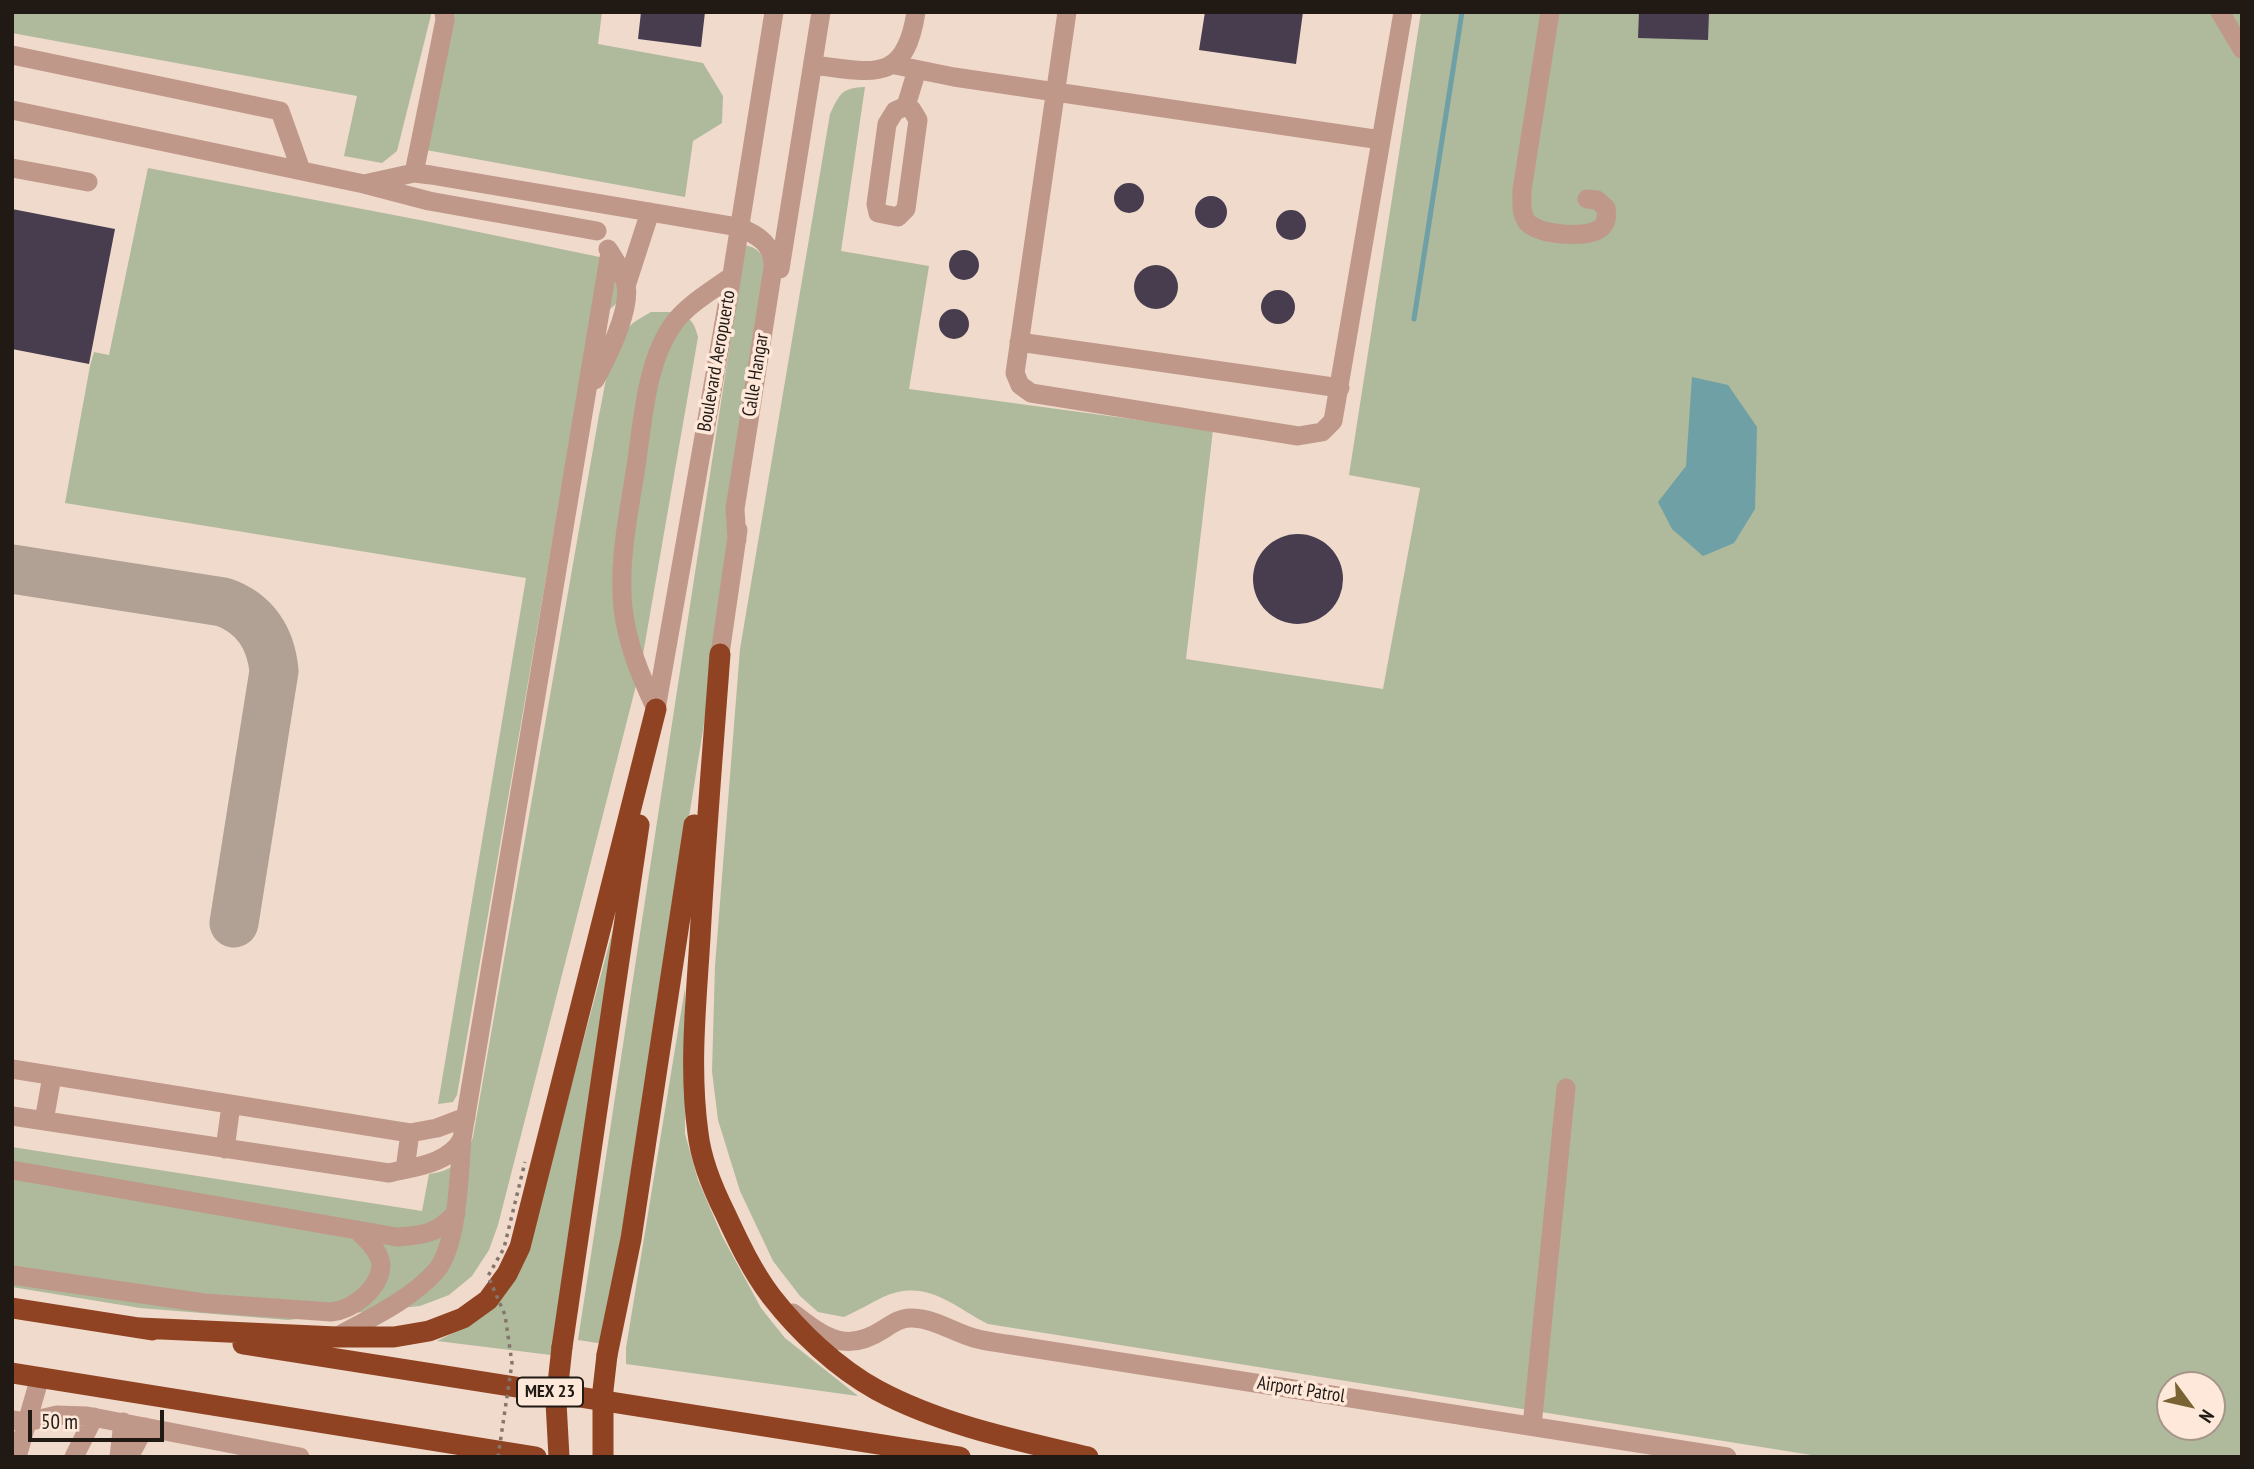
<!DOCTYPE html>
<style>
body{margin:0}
#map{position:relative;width:2254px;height:1469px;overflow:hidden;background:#f0dacc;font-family:"PT Sans Narrow",sans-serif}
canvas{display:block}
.frame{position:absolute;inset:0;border:14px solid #201914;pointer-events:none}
.north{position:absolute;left:2156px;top:1371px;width:70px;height:70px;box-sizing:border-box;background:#fde8d9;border:2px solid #a5958a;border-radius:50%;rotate:123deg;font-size:19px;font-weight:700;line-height:28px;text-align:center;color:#201914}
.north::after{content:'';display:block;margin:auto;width:24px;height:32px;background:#796332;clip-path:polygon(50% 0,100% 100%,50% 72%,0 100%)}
.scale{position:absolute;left:28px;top:1410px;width:136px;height:32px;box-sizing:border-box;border:4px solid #201914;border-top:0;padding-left:9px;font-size:21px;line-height:24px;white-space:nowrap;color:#201914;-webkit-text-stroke:5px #fde8d9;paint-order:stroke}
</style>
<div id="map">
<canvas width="2254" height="1469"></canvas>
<div class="frame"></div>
<div class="north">N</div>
<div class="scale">50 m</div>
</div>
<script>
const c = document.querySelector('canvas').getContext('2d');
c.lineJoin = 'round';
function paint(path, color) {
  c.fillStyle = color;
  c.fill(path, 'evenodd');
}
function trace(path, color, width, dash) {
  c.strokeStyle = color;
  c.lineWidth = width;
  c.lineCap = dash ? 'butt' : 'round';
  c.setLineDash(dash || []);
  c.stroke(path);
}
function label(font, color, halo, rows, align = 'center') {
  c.font = font + ' "PT Sans Narrow",sans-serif';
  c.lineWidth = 7;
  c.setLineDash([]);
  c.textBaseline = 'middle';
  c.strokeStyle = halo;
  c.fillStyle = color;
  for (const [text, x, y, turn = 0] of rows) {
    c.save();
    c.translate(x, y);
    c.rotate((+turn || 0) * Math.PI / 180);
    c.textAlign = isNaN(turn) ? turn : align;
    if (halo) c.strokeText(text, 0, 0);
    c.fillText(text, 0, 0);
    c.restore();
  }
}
paint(new Path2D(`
 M12 12H430L431 15 397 151 382 163 344 156 357 96 12 33Z
 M453 12H602L598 44 703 63 723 96 722 123 693 141 685 197 426 150Z
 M1421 12H2242V1457H1824L988 1324C951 1305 926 1278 883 1297 869 1304 857 1311 844 1317L818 1312 800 1296 773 1261 740 1191 718 1120 712 1071 715 966 740 649 830 114C840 93 842 88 865 87L841 251 929 266 909 389 1213 430 1186 659 1383 689 1420 488 1349 475ZM2170 1385H2212V1427H2170Z
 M148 168 425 221 619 261V301L598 320 586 346 457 1095 453 1102 438 1104 526 578 65 503 90 366 94 352 109 355Z
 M745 245C757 248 762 252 765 265L726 518 733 544 604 1344 578 1340Z
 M651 312C676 312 692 310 698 337L641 666 498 1225 489 1250 472 1276 449 1295 420 1306 288 1320 140 1308 12 1287V1147L422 1211 429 1174C453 1171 465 1160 473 1137L599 415C606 386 608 344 633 323 638 319 645 316 651 312Z
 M627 877 551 1355 437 1341 471 1324 528 1248Z
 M685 988V1134L698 1180 722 1236 761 1308 785 1338 858 1396 626 1364V1348Z`), '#afb99b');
paint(new Path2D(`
 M1692 377 1728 385 1757 427 1755 509 1734 543 1703 556 1672 529 1658 502 1686 466Z`), '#6ea0a5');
trace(new Path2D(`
 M1414 319 1462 12`), '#6ea0a5', 5);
trace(new Path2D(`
 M12 569 223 602C255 613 271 638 274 671L234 923`), '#b1a094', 49);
paint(new Path2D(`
 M641 12H705L701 47 638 39Z
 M1205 12H1303L1296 64 1199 50Z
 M1639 12H1709L1708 40 1638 38Z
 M1114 198a15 15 0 1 1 30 0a15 15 0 1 1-30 0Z
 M1195 212a16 16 0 1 1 32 0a16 16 0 1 1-32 0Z
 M12 209 115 229 89 364 12 349Z
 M1276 225a15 15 0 1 1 30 0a15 15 0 1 1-30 0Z
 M949 265a15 15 0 1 1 30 0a15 15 0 1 1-30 0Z
 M1134 287a22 22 0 1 1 44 0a22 22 0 1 1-44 0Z
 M1261 307a17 17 0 1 1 34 0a17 17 0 1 1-34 0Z
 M939 324a15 15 0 1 1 30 0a15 15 0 1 1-30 0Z
 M1253 579a45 45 0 1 1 90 0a45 45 0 1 1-90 0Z`), '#473d4e');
trace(new Path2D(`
 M1067 12 1015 373 1020 385 1031 393 1298 436 1322 432 1333 421 1403 12
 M1550 12 1522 190C1522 201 1520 212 1527 222 1538 235 1587 239 1601 228 1607 223 1607 216 1606 208L1597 200 1587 199
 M2220 12 2242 49
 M12 55 280 111 301 170
 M813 65C872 72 905 85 916 12
 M895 65 954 77 1381 140
 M906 106 912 110 918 120 906 209 898 217 878 213 876 204 887 124 895 111Z
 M906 106 917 70
 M12 110 364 184 429 201 597 231
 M12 168 88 182
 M414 173 445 20 444 12
 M364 184 414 173 431 175 738 227C759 235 774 245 773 268L735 509 737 540
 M780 269 821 12
 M626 286 650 212
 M1019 342 1340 388
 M595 380C607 358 631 310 626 284 623 272 615 260 608 249
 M720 654 738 530
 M656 709 727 306 774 12
 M656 709C641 677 627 644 623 608 618 560 629 513 636 466 643 421 646 361 674 323 688 304 713 290 732 276
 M12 1069 410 1133 405 1169
 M12 1116 389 1173C414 1167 449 1164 462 1139
 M44 1121 52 1076
 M410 1133 437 1128 466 1117
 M225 1149 231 1105
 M12 1170 397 1237C425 1235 436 1234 456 1213
 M12 1275 204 1303 331 1312C352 1310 379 1290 381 1266 381 1252 366 1239 357 1230
 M793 1313C825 1338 846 1354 884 1329 893 1323 902 1317 913 1318 935 1319 953 1332 974 1338 984 1341 995 1342 1006 1344L1727 1457
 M336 1337C370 1318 409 1301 436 1271 458 1246 459 1173 462 1139L610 252
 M12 1420 27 1422 57 1415 87 1416 300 1457
 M1532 1426 1566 1088
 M17 1457 40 1377
 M74 1457 94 1417
 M119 1457 123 1422
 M129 1457 145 1427`), '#bf9889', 19);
trace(new Path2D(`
 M720 654C713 749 705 843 700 938 696 1003 689 1069 698 1133 701 1160 713 1189 725 1213 738 1241 752 1271 771 1296 799 1332 837 1368 877 1390 942 1425 1016 1440 1088 1457
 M12 1308 152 1330
 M140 1328 336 1337H394L429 1331 463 1318 488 1300 507 1274 520 1247 656 709
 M243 1344 960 1457
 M562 1347 639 825
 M607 1355 631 1239 694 825
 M12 1373 536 1457`), '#904322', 21);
trace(new Path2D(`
 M498 1457 512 1363 505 1315 488 1276 504 1248 525 1162`), '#84766d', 3.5, [3.5, 5]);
trace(new Path2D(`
 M559 1457 556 1402 562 1347
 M603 1457V1390L607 1355`), '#904322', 21);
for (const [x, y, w] of [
 [550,1392,66]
]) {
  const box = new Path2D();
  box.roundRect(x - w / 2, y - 14.5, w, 29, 5);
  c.fillStyle = '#fde8d9';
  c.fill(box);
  trace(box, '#201914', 2);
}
label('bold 18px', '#201914', null, [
 ["MEX 23",550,1392]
]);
label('19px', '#201914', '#fde8d9', [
 ["Boulevard Aeropuerto",717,361,-80],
 ["Calle Hangar",756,375,-81],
 ["Airport Patrol",1301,1390,9]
]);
</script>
